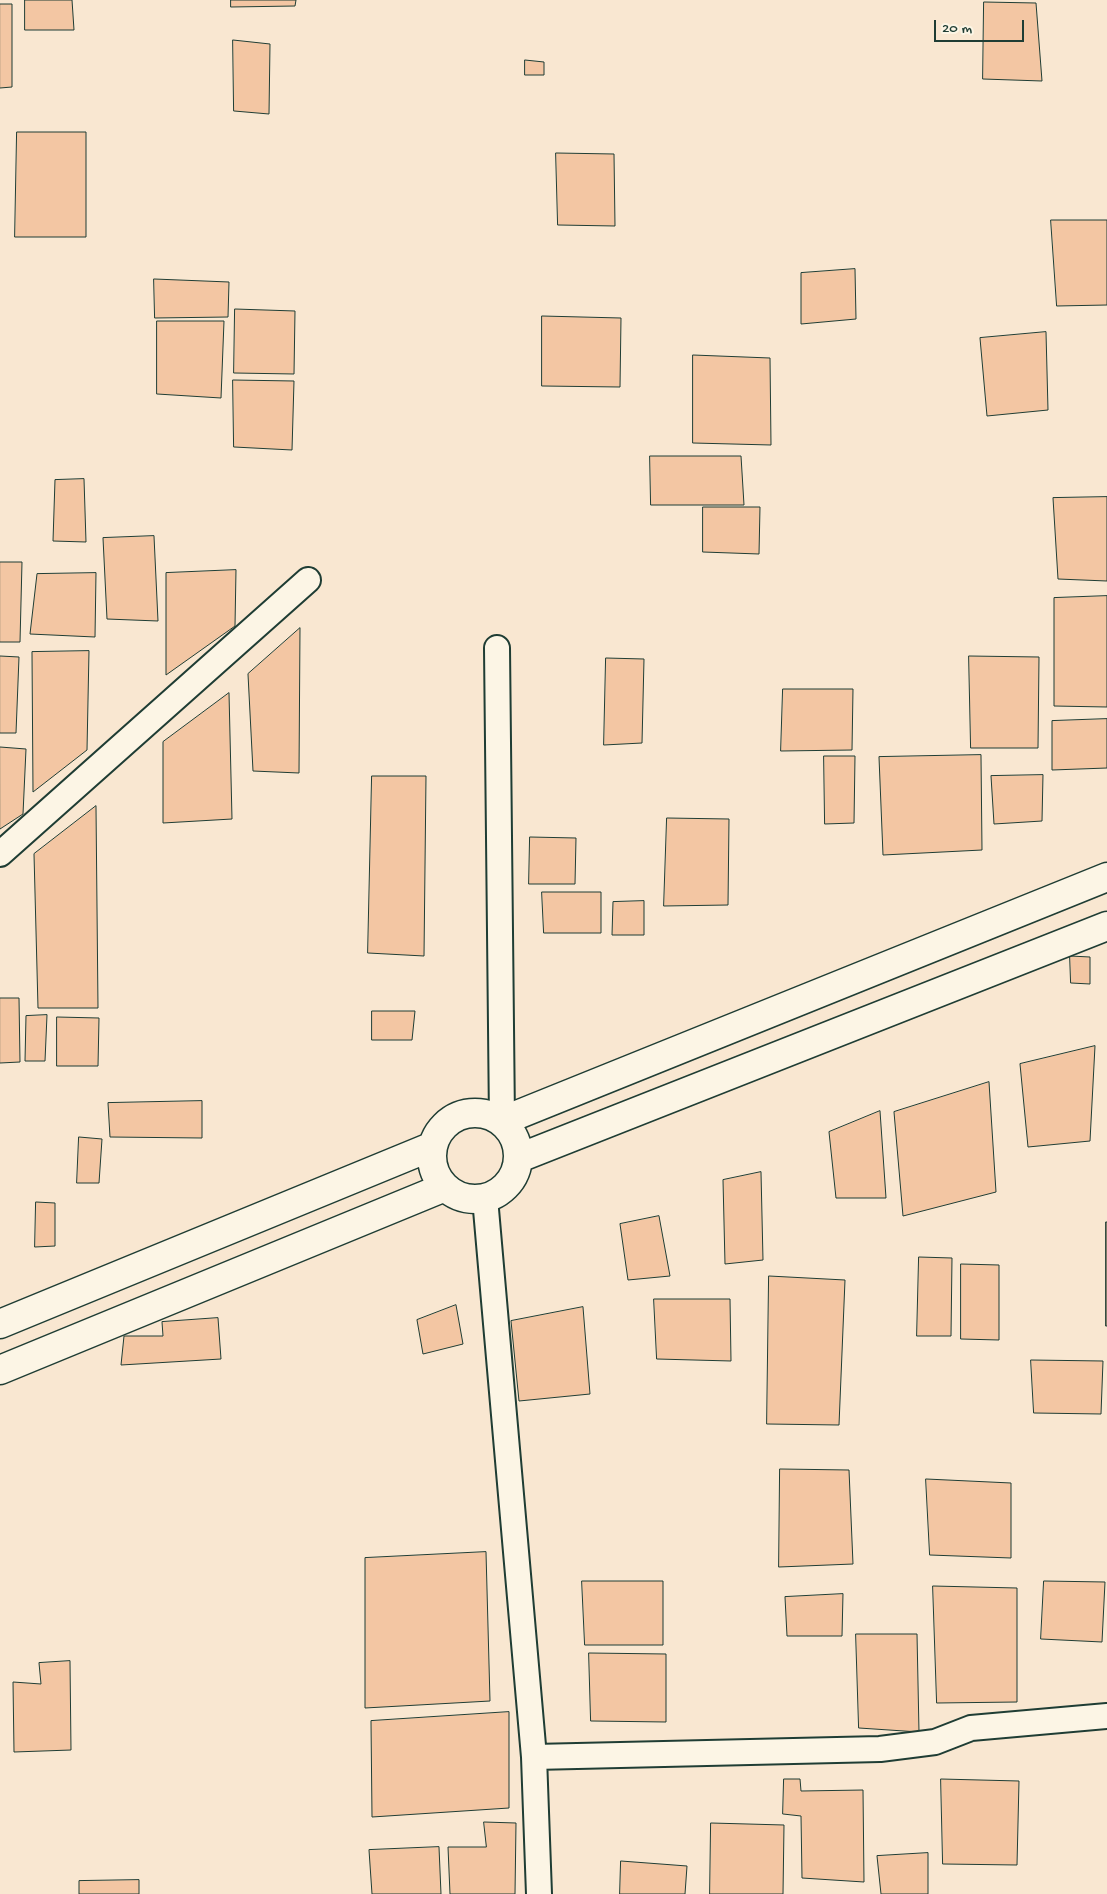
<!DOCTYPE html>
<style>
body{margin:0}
#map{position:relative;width:1107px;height:1894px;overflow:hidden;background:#f9e7d1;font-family:"Gochi Hand",sans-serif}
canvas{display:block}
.scale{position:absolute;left:934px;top:20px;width:90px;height:22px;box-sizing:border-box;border:2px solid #1f3d34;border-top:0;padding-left:6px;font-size:15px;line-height:18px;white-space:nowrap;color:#1f3d34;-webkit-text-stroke:4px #fcf5e5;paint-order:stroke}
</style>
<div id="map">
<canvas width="1107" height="1894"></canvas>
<div class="scale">20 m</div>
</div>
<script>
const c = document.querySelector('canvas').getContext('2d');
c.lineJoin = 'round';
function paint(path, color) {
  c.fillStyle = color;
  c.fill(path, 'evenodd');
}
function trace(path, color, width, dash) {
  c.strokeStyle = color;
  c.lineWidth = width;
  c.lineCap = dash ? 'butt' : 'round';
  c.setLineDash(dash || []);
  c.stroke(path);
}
const building = new Path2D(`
 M25 0H72L74 30H25Z
 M231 0H296L295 6 231 7Z
 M984 2 1036 3 1042 81 983 79Z
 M0 4H12V87L0 88Z
 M233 40 270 44 269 114 234 111Z
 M525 60 544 62V75H525Z
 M17 132H86V237H15Z
 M556 153 614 154 615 226 558 225Z
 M1051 220H1107V305L1057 306Z
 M855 269 856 319 801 324V273Z
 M154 279 229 282 228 317 155 318Z
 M235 309 295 311 294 374 234 373Z
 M542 316 621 318 620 387 542 386Z
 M157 321H224L221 398 157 394Z
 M1046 332 1048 410 987 416 980 338Z
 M693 355 770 358 771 445 693 443Z
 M233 380 294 381 292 450 234 447Z
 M650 456H741L744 505H651Z
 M84 479 86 542 53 541 55 480Z
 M1107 497V581L1058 579 1053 498Z
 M703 507H760L759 554 703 552Z
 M154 536 158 621 107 619 103 538Z
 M0 562H22L20 642H0Z
 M236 570 235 626 166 675V573Z
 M96 573 95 637 30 634 37 574Z
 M1107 596V707L1054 706V598Z
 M300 628 299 773 253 771 248 674Z
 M89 651 87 750 33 792 32 652Z
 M0 656 19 657 16 733H0Z
 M969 656 1039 657 1038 748H971Z
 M606 658 644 659 642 743 604 745Z
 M783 689H853L852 750 781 751Z
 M229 693 232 819 163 823V742Z
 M1107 719V768L1052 770V721Z
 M0 747 26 749 23 814 0 829Z
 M981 755 982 850 883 855 879 757Z
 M824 756H855L854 823 825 824Z
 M1043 775 1042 821 994 824 991 776Z
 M372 776H426L424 956 368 953Z
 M96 806 98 1008H38L34 854Z
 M667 818 729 819 728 905 664 906Z
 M530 837 576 838 575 884H529Z
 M542 892H601V933H544Z
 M644 901V935H612L613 902Z
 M1070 956 1090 957V984L1071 983Z
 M0 998H19L20 1062 0 1063Z
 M372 1011H415L412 1040H372Z
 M47 1015 45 1061H25L26 1016Z
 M57 1017 99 1018 98 1066H57Z
 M1095 1046 1090 1141 1028 1147 1020 1064Z
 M989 1082 996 1192 903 1216 894 1112Z
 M202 1101V1138L110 1137 108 1103Z
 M880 1111 886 1198H836L829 1132Z
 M79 1137 102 1139 99 1183H77Z
 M761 1172 763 1260 725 1264 723 1180Z
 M36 1202 55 1203V1246L35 1247Z
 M659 1216 670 1276 628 1280 620 1224Z
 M1106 1222H1107V1326H1106Z
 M919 1257 952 1258 951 1336H917Z
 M961 1264 999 1265V1340L961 1339Z
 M769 1276 845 1280 839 1425 767 1424Z
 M654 1299H730L731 1361 657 1359Z
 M456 1305 463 1344 423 1354 417 1320Z
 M583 1307 590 1394 519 1401 511 1321Z
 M218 1318 221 1359 121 1365 124 1336H163L162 1322Z
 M1031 1360 1103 1361 1101 1414 1034 1413Z
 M780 1469 849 1470 853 1564 779 1567Z
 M926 1479 1011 1483V1558L930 1555Z
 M486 1552 490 1701 365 1708V1558Z
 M582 1581H663V1645H585Z
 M1044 1581 1105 1582 1102 1642 1041 1639Z
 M933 1586 1017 1588V1702L937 1703Z
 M843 1594 842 1636H787L785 1597Z
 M856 1634H917L919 1732 859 1728Z
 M589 1653 666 1654V1722L591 1721Z
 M70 1661 71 1750 14 1752 13 1682 41 1684 39 1663Z
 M509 1712V1808L372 1817 371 1721Z
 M784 1779H800L801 1791 863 1790 864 1882 802 1878 801 1816 783 1814Z
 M941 1779 1019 1781 1017 1865 943 1864Z
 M484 1822 516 1823 515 1894H450L448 1847H486Z
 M711 1823 784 1825 783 1894H710Z
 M439 1847 441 1894H372L369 1850Z
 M928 1853V1894H881L877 1856Z
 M621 1861 687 1866 685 1894H620Z
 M139 1880V1894H79V1881Z`);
paint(building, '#f3c6a3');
trace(building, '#1f3d34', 1);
const street = new Path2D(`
 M497 648 502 1121
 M0 854 308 580
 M485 1198 534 1757 539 1894
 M534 1757 880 1749 935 1742 971 1728 1107 1716`);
const secondary = new Path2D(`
 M432 1156a43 43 0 1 1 86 0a43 43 0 1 1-86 0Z
 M502 1121 1107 877
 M519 1158 1107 926
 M0 1324 433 1146
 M0 1370 445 1187`);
trace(street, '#1f3d34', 28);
trace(secondary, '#1f3d34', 31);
trace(street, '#fcf5e5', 24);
trace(secondary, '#fcf5e5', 28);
</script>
